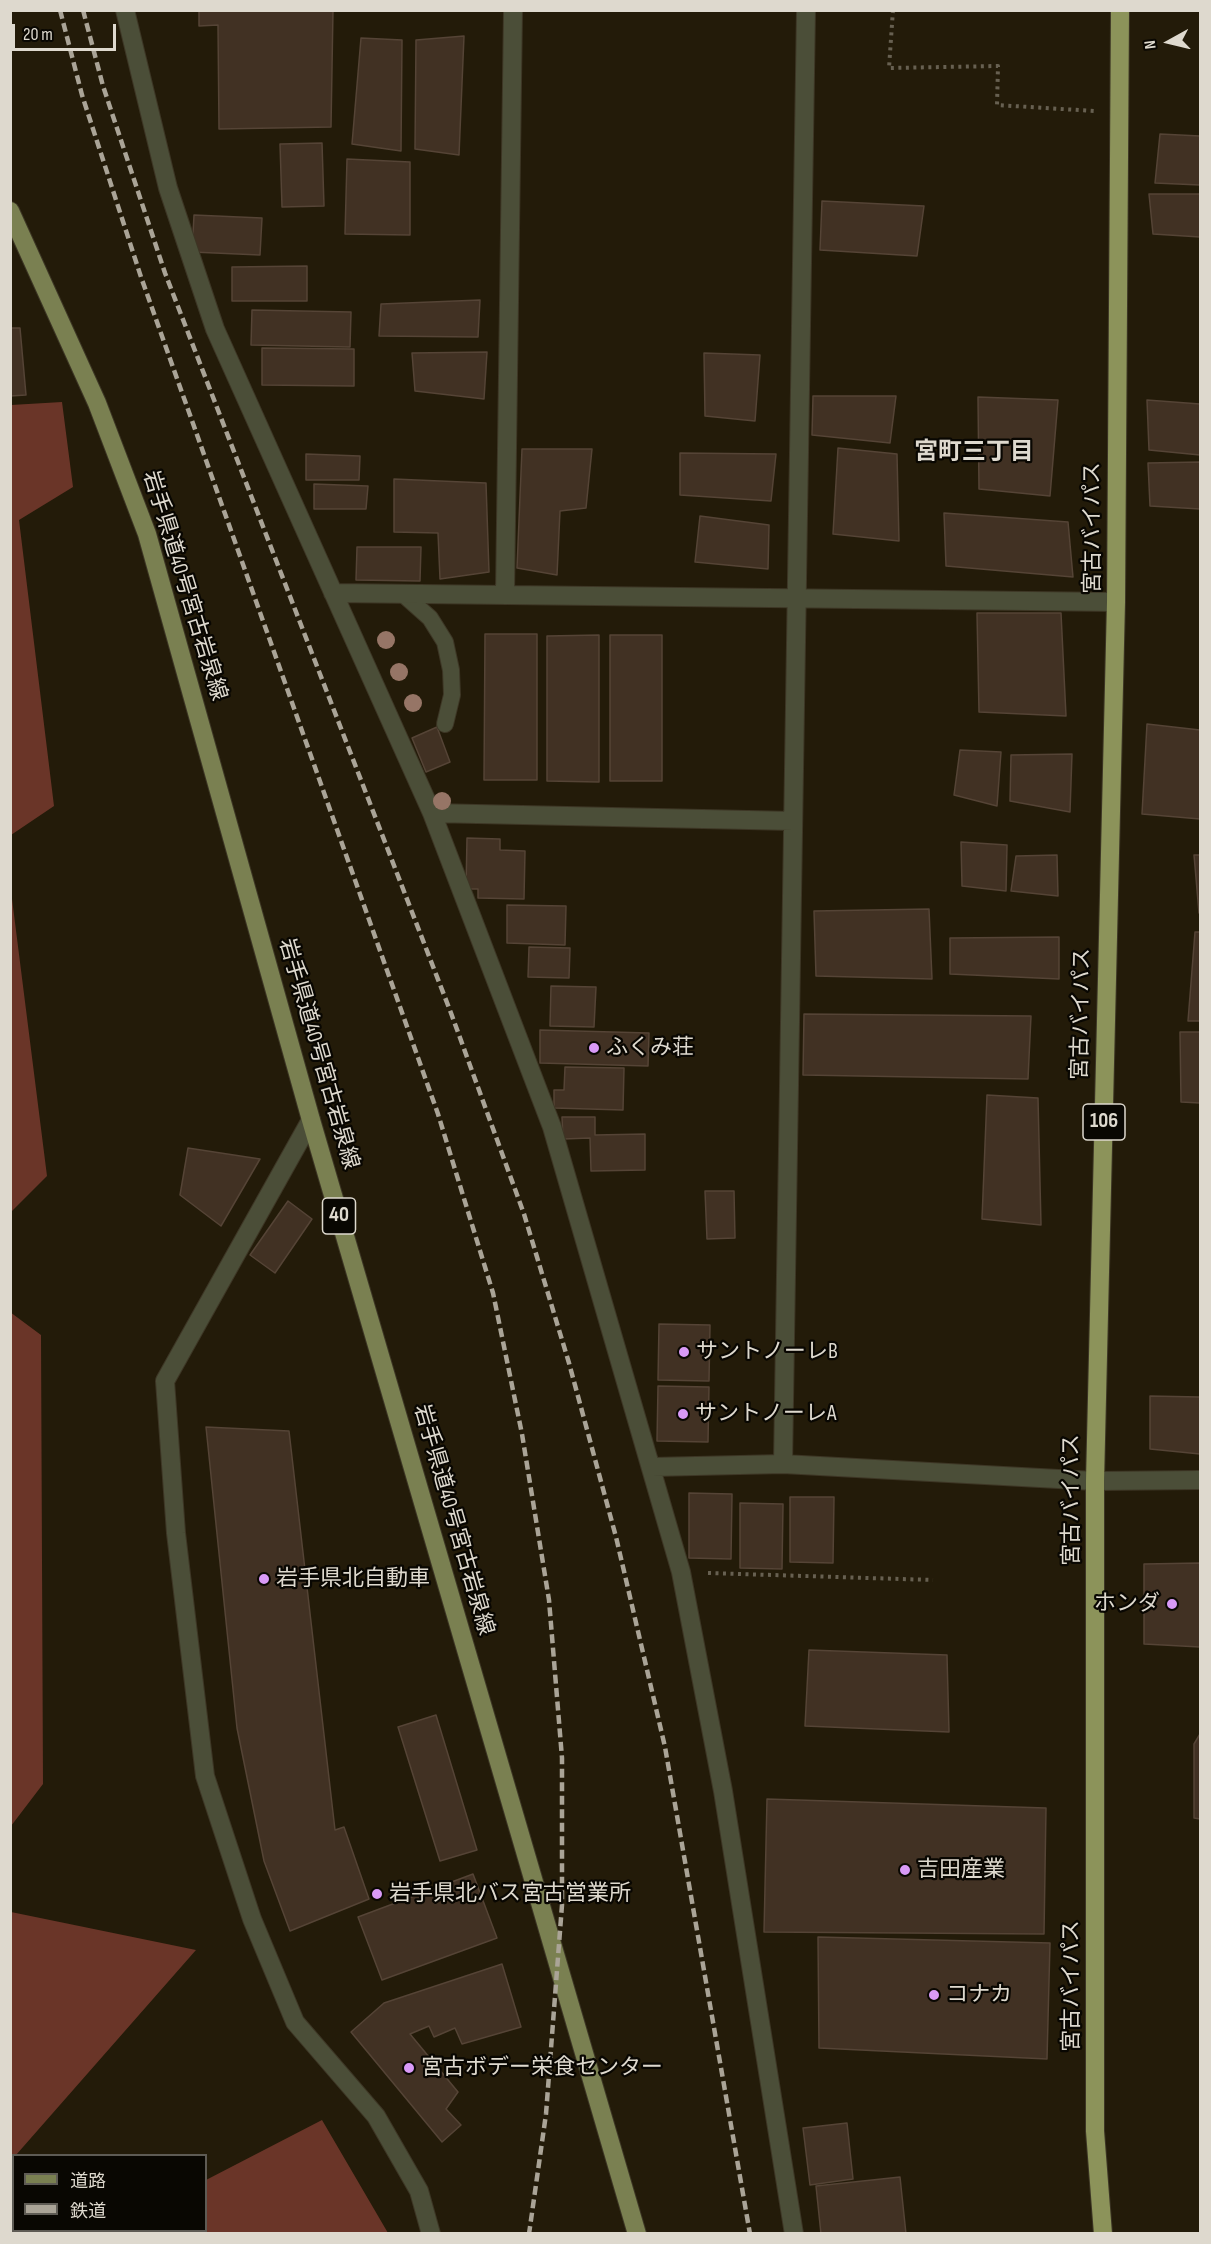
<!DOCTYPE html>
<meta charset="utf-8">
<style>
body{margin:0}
#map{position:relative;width:1211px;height:2244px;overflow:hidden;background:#231b09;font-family:"Sofia Sans Condensed","Noto Sans JP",sans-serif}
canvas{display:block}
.frame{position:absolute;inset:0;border:12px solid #ded9ce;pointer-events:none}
.legend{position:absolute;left:12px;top:2154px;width:195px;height:78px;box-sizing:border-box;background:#090702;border:2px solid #5e5b54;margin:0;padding:8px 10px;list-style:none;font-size:18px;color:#ded9ce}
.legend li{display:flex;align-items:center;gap:12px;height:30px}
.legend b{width:30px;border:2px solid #5e5b54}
.north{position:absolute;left:1139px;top:12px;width:60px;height:60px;-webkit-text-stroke:4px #090702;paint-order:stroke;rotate:262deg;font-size:16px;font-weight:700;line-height:24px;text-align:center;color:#ded9ce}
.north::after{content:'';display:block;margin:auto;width:21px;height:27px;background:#ded9ce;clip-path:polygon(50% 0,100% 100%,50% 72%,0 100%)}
.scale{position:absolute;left:12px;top:24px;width:104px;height:27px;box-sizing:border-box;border:3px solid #ded9ce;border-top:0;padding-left:8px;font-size:18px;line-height:21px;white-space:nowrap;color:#ded9ce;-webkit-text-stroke:4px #090702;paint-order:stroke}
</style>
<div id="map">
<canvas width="1211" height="2244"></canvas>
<div class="frame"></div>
<ul class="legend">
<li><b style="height:8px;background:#7a8051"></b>道路</li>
<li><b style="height:8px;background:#aaa497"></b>鉄道</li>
</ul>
<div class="north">N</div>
<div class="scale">20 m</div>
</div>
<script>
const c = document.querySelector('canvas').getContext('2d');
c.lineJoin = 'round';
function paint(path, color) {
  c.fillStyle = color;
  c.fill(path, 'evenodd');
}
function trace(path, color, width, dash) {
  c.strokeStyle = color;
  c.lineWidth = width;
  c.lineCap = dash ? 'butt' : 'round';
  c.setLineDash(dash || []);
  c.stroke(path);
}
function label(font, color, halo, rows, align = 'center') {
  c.font = font + ' "Sofia Sans Condensed","Noto Sans JP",sans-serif';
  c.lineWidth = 4.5;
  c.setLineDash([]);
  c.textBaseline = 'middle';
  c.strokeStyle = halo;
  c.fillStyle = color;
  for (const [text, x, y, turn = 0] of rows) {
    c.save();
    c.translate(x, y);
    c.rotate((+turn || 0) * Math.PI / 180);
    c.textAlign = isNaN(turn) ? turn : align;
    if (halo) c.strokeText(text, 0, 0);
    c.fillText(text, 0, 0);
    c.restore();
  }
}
paint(new Path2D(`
 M62 402 73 487 19 520 54 806 11 835V405Z
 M10 883 47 1176 11 1212H10Z
 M10 1312 41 1335 43 1784 11 1826Z
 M11 1912 196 1950 16 2155 14 2156 11 2161Z
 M322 2120 388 2233H11V2193L13 2194 14 2230H206V2180Z`), '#6a3528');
const building = new Path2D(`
 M199 10H333L331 127 219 129 218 25 199 26Z
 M464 36 459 155 415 149 416 40Z
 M361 38 402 40 401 151 352 144Z
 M1160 134 1200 136V185L1155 183Z
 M322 143 324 206 282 207 280 144Z
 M347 159 410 162V235L345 234Z
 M1149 194H1200V237L1153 234Z
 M822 201 924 206 917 256 820 250Z
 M194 215 262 218 260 255 192 252Z
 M307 266V301H232V267Z
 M480 300 478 337 379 336 381 304Z
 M252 310 351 312 350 347 251 345Z
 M10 328H20L26 395 10 396Z
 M262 348 354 349V386L262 385Z
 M487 352 484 399 415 391 412 353Z
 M704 353 760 355 755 421 705 416Z
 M813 396H896L890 443 812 435Z
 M978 397 1058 400 1050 496 979 489Z
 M1147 400 1200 404V455L1149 450Z
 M838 448 897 454 899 541 833 534Z
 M522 449H592L586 508 560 511 557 575 517 568Z
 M680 453 776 454 771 501 680 495Z
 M306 454 360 456 359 480H306Z
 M1200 462V509L1150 506 1148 463Z
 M394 479 486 483 489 572 440 579 438 533 394 532Z
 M314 484 368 486 366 509H314Z
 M944 513 1068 522 1073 577 946 566Z
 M700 516 769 525 768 569 695 562Z
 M357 547H421L420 581 356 580Z
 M977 613H1061L1066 716 979 712Z
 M485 634H537V780H484Z
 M599 635V782L547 781V636Z
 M610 635H662V781H610Z
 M1147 724 1200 730V819L1142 814Z
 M437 727 450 762 426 772 412 738Z
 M960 750 1001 752 997 806 954 795Z
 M1072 754 1070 812 1010 801 1011 755Z
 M467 838 500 839V850L525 851 524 899 478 898V889H466Z
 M961 842 1007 845 1006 891 962 886Z
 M1057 855 1058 896 1011 891 1016 856Z
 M1194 855H1200V913H1199Z
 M507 905 566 906 565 945 507 943Z
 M929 909 932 979 816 976 814 911Z
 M1195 932H1200V1021H1188Z
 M1059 937V979L950 974V938Z
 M529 947 570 948 569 978 528 977Z
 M551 986 596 987 594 1027 550 1026Z
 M804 1014 1031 1016 1028 1079 803 1075Z
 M540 1030 649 1033 648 1066 540 1063Z
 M1180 1032H1200V1103L1181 1102Z
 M565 1067 624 1068 623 1110 554 1108V1090H564Z
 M987 1095 1038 1098 1041 1225 982 1219Z
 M562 1117H595V1135L645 1134V1170L591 1171 590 1138 563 1139Z
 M188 1148 260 1159 221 1226 180 1195Z
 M705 1191H734L735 1238 707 1239Z
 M288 1201 312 1219 275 1273 250 1255Z
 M659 1324 710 1325 709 1381 658 1380Z
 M658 1386 709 1387 708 1442 657 1441Z
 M1150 1396 1200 1397V1454L1150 1449Z
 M206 1427 289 1431 335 1830 344 1827 369 1899 290 1931 264 1861 237 1728Z
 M689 1493 732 1494 731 1559 689 1558Z
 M790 1497H834L833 1563 790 1562Z
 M740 1503 783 1504 782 1569 740 1568Z
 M1200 1563V1647L1144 1644V1564Z
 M809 1650 947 1655 949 1732 805 1726Z
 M436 1715 477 1850 440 1861 398 1727Z
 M1200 1734V1819L1194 1818V1744Z
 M767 1799 1046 1808 1044 1934 764 1932Z
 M473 1874 497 1938 382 1980 358 1917Z
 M818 1937 1050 1943 1047 2059 819 2048Z
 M502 1964 521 2027 462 2044 455 2028 434 2037 429 2026 410 2034 458 2092 446 2109 461 2125 442 2142 351 2032 384 2003Z
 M847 2123 853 2179 810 2185 803 2128Z
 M900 2177 906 2234H821L816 2186Z`);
paint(building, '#413123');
trace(building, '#554436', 1.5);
const lane = new Path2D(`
 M403 594 430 618 445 642 451 670 452 695 445 724`);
const street = new Path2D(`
 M125 10 168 188 215 329 432 813 552 1127 681 1572 723 1791 794 2234
 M333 593 1116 602
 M505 595 513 10
 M432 813 793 821
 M311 1120 165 1381 176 1533 205 1776 252 1919 295 2022 376 2116 419 2191 431 2234
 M783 1464 806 10
 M652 1467 783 1464 1095 1481 1200 1480`);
const primary = new Path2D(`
 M10 211 97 403 147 534 311 1120 637 2234`);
const highway = new Path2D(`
 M1103 2234 1095 2131V1481L1116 602 1120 10`);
trace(lane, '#3d3625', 18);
trace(street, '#3d3625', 20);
trace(primary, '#3d3625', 20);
trace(highway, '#3d3625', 20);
trace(new Path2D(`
 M893 10 889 68 998 66 997 105 1094 111
 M708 1573 933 1580`), '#676051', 4, [3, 4.5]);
trace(lane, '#4b4e38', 16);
trace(street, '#4b4e38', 18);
trace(primary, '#7a8051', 18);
trace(highway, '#8c935a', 18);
trace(new Path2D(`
 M60 10 82 95 141 277 438 1114 493 1293 522 1434 549 1600 562 1758V1905L546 2114 529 2234
 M83 10 103 86 165 273 451 1013 524 1214 569 1363 616 1537 665 1747 750 2234`), '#aaa497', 4.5, [9, 4.5]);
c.fillStyle = '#967566';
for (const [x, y] of [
 [386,640],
 [399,672],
 [413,703],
 [442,801]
]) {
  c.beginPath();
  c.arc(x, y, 9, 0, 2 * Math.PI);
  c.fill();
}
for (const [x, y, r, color] of [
 [594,1048,6,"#d99af7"],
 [684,1352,6,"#d99af7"],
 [683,1414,6,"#d99af7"],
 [264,1579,6,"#d99af7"],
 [1172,1604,6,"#d99af7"],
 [905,1870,6,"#d99af7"],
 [377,1894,6,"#d99af7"],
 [934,1995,6,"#d99af7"],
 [409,2068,6,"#d99af7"]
]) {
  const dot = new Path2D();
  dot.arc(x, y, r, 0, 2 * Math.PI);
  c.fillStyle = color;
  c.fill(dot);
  trace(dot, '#090702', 2);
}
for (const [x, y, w] of [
 [1104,1122,42],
 [339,1216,33]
]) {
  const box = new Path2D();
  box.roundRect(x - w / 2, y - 18, w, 36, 4.5);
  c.fillStyle = '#090702';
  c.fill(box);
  trace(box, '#ded9ce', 1.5);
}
label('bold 21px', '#ded9ce', null, [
 ["106",1104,1122],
 ["40",339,1216]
]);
label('22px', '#ded9ce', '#090702', [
 ["宮古バイパス",1093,528,-90],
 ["岩手県道40号宮古岩泉線",184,586,73],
 ["宮古バイパス",1082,1014,-89],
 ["岩手県道40号宮古岩泉線",318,1054,74],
 ["宮古バイパス",1072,1500,-90],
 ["岩手県道40号宮古岩泉線",453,1520,74],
 ["宮古バイパス",1072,1986,-90]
]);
label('22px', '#ded9ce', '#090702', [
 ["ふくみ荘",606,1048],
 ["サントノーレB",696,1352],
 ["サントノーレA",695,1414],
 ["岩手県北自動車",276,1579],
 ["ホンダ",1160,1604,"right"],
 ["吉田産業",917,1870],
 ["岩手県北バス宮古営業所",389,1894],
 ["コナカ",946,1995],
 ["宮古ボデー栄食センター",421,2068]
], 'left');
label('bold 24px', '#ded9ce', '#090702', [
 ["宮町三丁目",974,453]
]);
</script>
